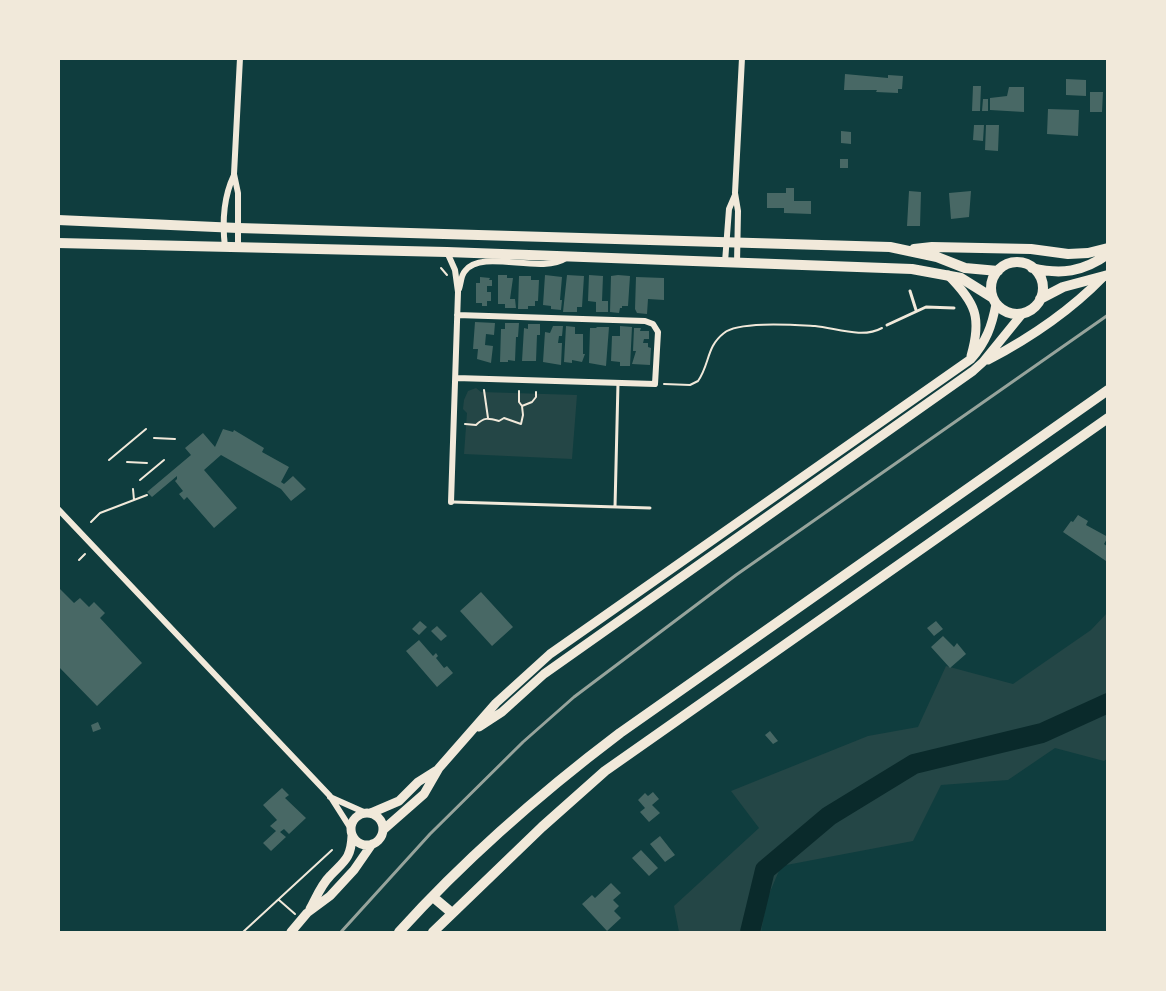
<!DOCTYPE html>
<style>
body{margin:0}
#map{position:relative;width:1166px;height:991px;overflow:hidden;background:#0f3d3e;font-family:Helvetica,sans-serif}
canvas{display:block}
.frame{position:absolute;inset:0;border:60px solid #f1e9da;pointer-events:none}
</style>
<div id="map">
<canvas width="1166" height="991"></canvas>
<div class="frame"></div>
</div>
<script>
const c = document.querySelector('canvas').getContext('2d');
c.lineJoin = 'round';
function paint(path, color) {
  c.fillStyle = color;
  c.fill(path, 'evenodd');
}
function trace(path, color, width, dash) {
  c.strokeStyle = color;
  c.lineWidth = width;
  c.lineCap = dash ? 'butt' : 'round';
  c.setLineDash(dash || []);
  c.stroke(path);
}
paint(new Path2D(`
 M476 388 481 392 577 395 572 459 464 454 467 413 463 409 464 400 468 391Z
 M1107 613 1108 758 1104 761 1055 748 1008 780 941 785 913 841 781 866 767 899 761 932H679L674 906 759 828 731 791 868 736 918 727 946 666 1013 684 1091 630Z`), '#244646');
trace(new Path2D(`
 M750 932 765 870 829 816 914 764 1042 733 1108 703`), '#0a2a2b', 20);
paint(new Path2D(`
 M845 74 888 78V75L903 76 902 89H898V93L876 92 877 90H844Z
 M1066 79 1086 80V96L1066 95Z
 M973 86H981L980 111H972Z
 M1009 87H1024V112L990 110V98L1007 96Z
 M1090 92H1103L1102 112H1090Z
 M983 99H988V111H982Z
 M1048 109 1079 110 1078 136 1047 134Z
 M974 125H984L983 141 973 140Z
 M986 125H999L998 151 985 150Z
 M841 131 851 132V144L841 143Z
 M840 159H848V168H840Z
 M786 188H794V201H811V214L784 213V208H767V193H786Z
 M909 191 921 192 920 226H907Z
 M971 191 969 217 951 219 949 193Z
 M498 275H507V278H513L510 299H515L516 308H505V304H498Z
 M545 275 562 277 560 300H562L561 310 551 309V306L543 305Z
 M567 275 584 276 582 307H577V312H563Z
 M589 275 603 276 602 301H608V312H596V302L588 301Z
 M618 275 630 276 628 306H622V308H620L619 313 610 312 611 276Z
 M519 276H531V280H539L538 301H535V306H528V309H518Z
 M480 277 490 278 489 280H492V286H487V292H491V301H487V306H482V303H476V283H480Z
 M636 277 664 278V300L648 299 647 314 637 313 635 309Z
 M475 322 495 323 494 335 486 334 485 345 493 346 491 363 477 359 478 349H473Z
 M505 323H519L518 337H516L515 361 508 360V362H500L501 329H505Z
 M528 324H540V335H537L536 361H522L524 328 528 329Z
 M553 326H563L562 336H559L558 343H562L561 365 543 362 545 332 550 333Z
 M566 326 575 327V334H583V354H585L582 362 572 360V363L564 362Z
 M620 326 632 327 630 366H620V362L611 361 612 336H620Z
 M597 327H609L606 366 589 363 590 328H596Z
 M634 328H641L640 331H649V339H644L643 343H648V347L651 348 650 365 632 364 636 351H633Z
 M223 429 233 432 234 430 264 448 262 452 289 467 281 482 284 484 293 476 306 489 291 501 281 489 221 455 204 470 237 508 214 528 187 497 184 500 179 494 183 491 175 481 177 479V476L152 497 147 492 191 455 185 448 203 433 215 447Z
 M1078 515 1088 521 1086 525 1108 537 1104 544 1108 547 1106 561 1063 532 1071 521 1073 522Z
 M58 587 74 603 80 598 89 607 94 602 105 613 100 618 142 663 97 706 58 666Z
 M481 592 513 627 492 646 460 611Z
 M420 621 427 627 419 635 412 629Z
 M936 621 943 629 934 636 927 628Z
 M437 626 447 636 441 641 431 631Z
 M943 636 954 647 957 643 966 654 950 668 931 647Z
 M419 640 433 656 436 653 438 656 436 658 444 668 447 666 453 673 437 687 406 651Z
 M98 722 101 729 93 732 91 725Z
 M770 731 778 741 773 744 765 735Z
 M282 788 289 795 285 798 306 818 289 834 284 829 280 832 286 837 271 851 263 843 276 831 270 826 277 820 263 805Z
 M653 792 659 799 652 805 660 813 649 822 640 812 645 808 638 800 645 793 648 796Z
 M660 836 675 855 665 862 650 844Z
 M641 850 658 868 649 876 632 858Z
 M611 883 621 893 613 900 619 906 614 911 621 918 607 931 582 904 592 895 595 898Z`), '#486865');
trace(new Path2D(`
 M441 268 447 275
 M664 384 690 385 698 381C710 364 706 347 724 333 738 321 795 325 815 326 836 328 862 339 882 328
 M484 390 488 418
 M519 391V402L522 406
 M465 424 476 425C484 417 488 418 499 421L504 418 521 424 523 415 522 406 532 402 536 397V392
 M154 438 175 439
 M109 460 146 429
 M127 462 147 463
 M140 480 164 460
 M133 489 134 500
 M91 522 100 513 147 495
 M79 560 85 554
 M279 900 295 914
 M243 932 332 850`), '#f1e9da', 2);
trace(new Path2D(`
 M910 291 916 310
 M887 325 926 307 954 308
 M453 502 650 508
 M615 507 618 383`), '#f1e9da', 3);
trace(new Path2D(`
 M225 247C222 222 223 198 234 175
 M238 247V193L234 174 240 58
 M447 252 455 270 458 292 451 502
 M725 262 729 209 735 195
 M737 263 738 211 735 193 742 58
 M459 289C461 283 461 275 465 271 482 248 541 275 566 258
 M456 378 655 384 658 332 653 324 645 321 457 315
 M58 509 330 796 351 829
 M330 797 366 813`), '#f1e9da', 6);
trace(new Path2D(`
 M948 275C976 303 982 318 971 356
 M988 360C1030 338 1070 311 1103 277
 M479 727 502 712 544 674 973 371 983 362 1022 314
 M351 829a16 16 0 1 1 32 0a16 16 0 1 1-32 0Z
 M371 813 399 801 418 782 437 770
 M383 830 424 794 439 768 496 703 550 654 971 359C986 342 992 326 996 304
 M310 909C316 898 321 885 330 876 344 861 351 859 352 836
 M291 932 307 913 330 896 354 870 372 844`), '#f1e9da', 9);
trace(new Path2D(`
 M58 220 238 228 890 247 937 257 965 268 998 271
 M58 243 447 252 912 269 961 278 993 298
 M914 249 932 247 1031 249 1068 254 1088 253 1108 248
 M991 288a26 26 0 1 1 52 0a26 26 0 1 1-52 0Z
 M1032 268C1061 275 1083 272 1108 254
 M1040 299 1063 287 1108 275`), '#f1e9da', 10);
trace(new Path2D(`
 M433 897 452 913
 M399 932C465 859 542 792 620 733L1108 390
 M433 932 542 827 605 771 1108 418`), '#f1e9da', 10);
trace(new Path2D(`
 M341 932 430 834 523 742 574 697 736 575 1108 315`), '#97a49c', 3);
</script>
